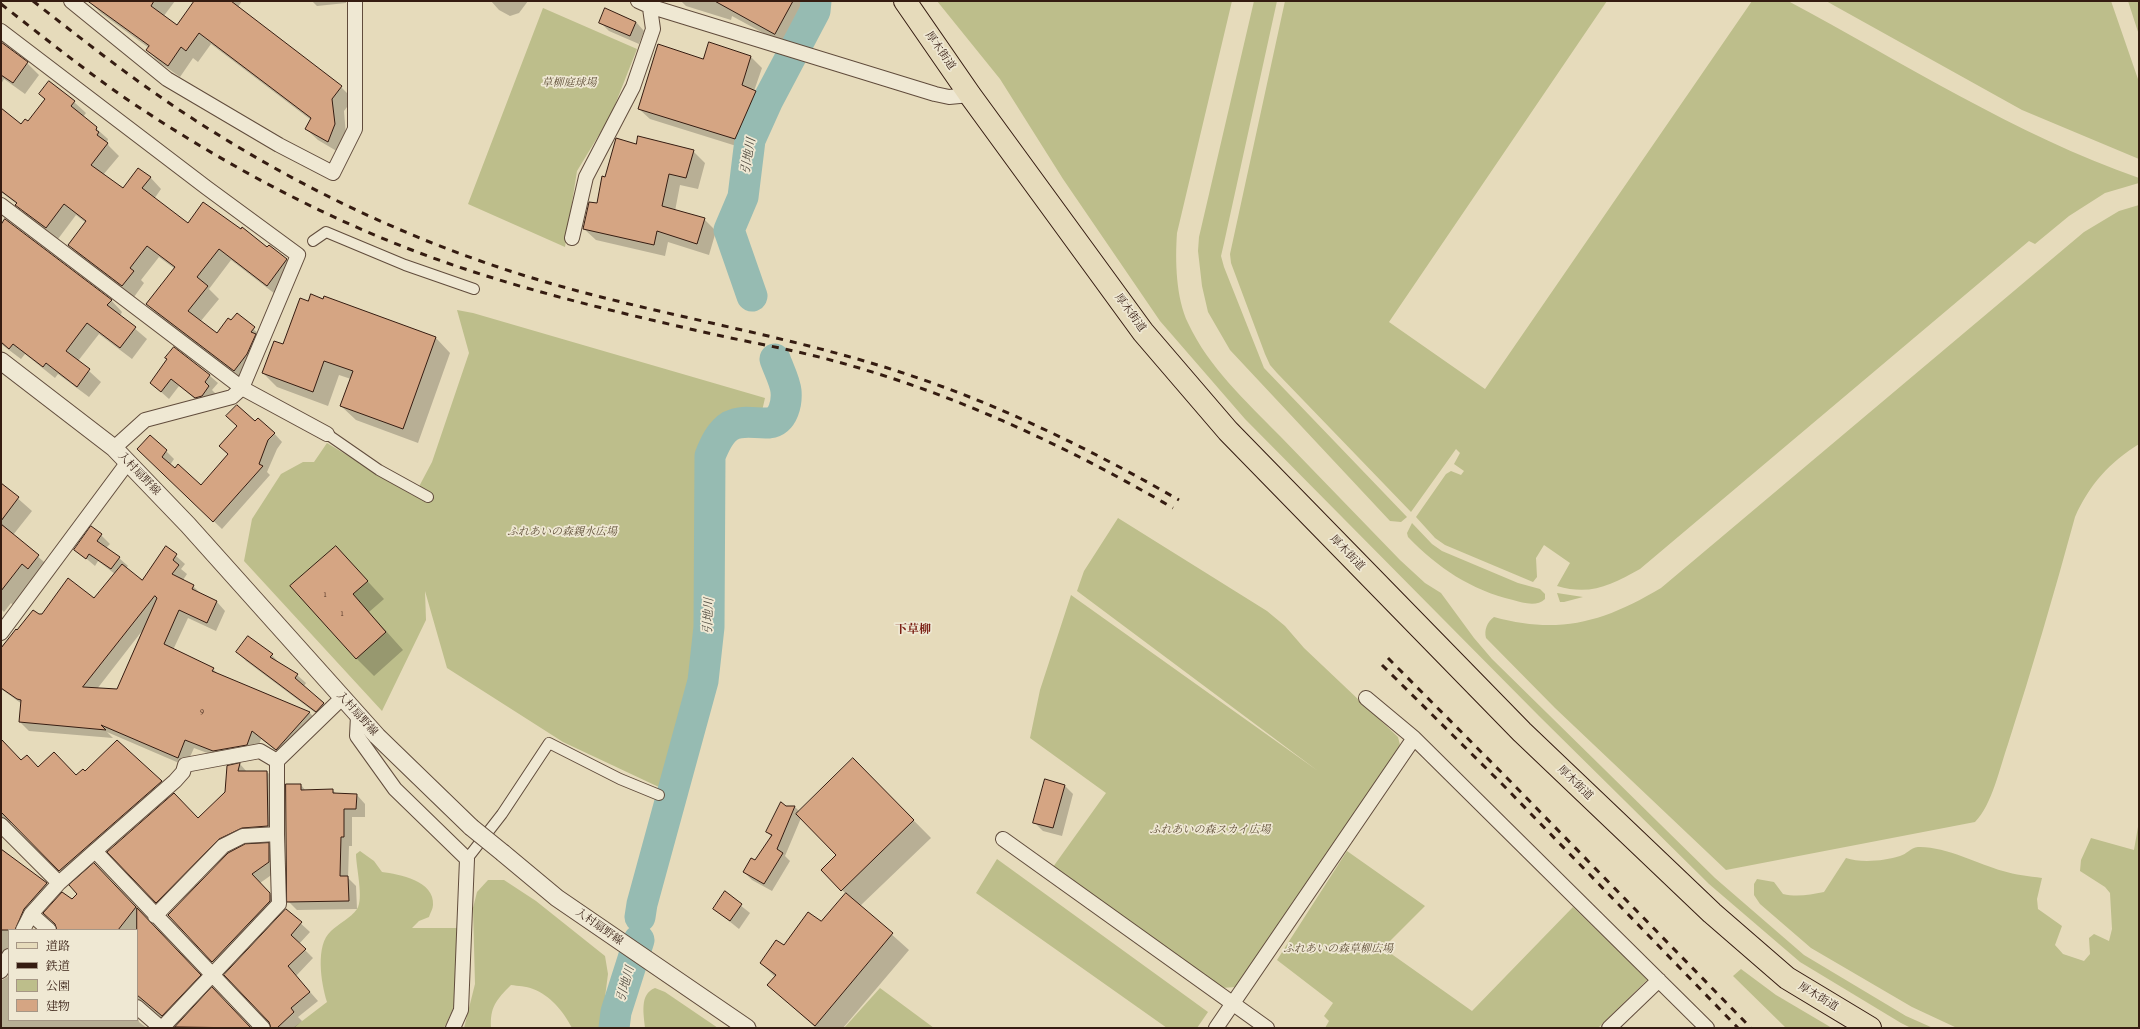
<!DOCTYPE html>
<meta charset="utf-8">
<style>
body{margin:0}
#map{position:relative;width:2140px;height:1029px;overflow:hidden;background:#e6dbbb;font-family:Alegreya,"Noto Serif JP",serif}
canvas{display:block}
.frame{position:absolute;inset:0;border:2px solid #351c11;pointer-events:none}
.legend{position:absolute;left:8px;top:929px;width:130px;height:92px;box-sizing:border-box;background:#efe8d3;border:1px solid #a59685;margin:0;padding:5px 7px;list-style:none;font-size:12px;color:#351c11}
.legend li{display:flex;align-items:center;gap:8px;height:20px}
.legend b{width:20px;border:1px solid #a59685}
</style>
<div id="map">
<canvas width="2140" height="1029"></canvas>
<div class="frame"></div>
<ul class="legend">
<li><b style="height:5px;background:#e6dbbb"></b>道路</li>
<li><b style="height:5px;background:#351c11"></b>鉄道</li>
<li><b style="height:11px;background:#bdbe8b"></b>公園</li>
<li><b style="height:11px;background:#d5a583"></b>建物</li>
</ul>
</div>
<script>
const c = document.querySelector('canvas').getContext('2d');
c.lineJoin = 'round';
function paint(path, color) {
  c.fillStyle = color;
  c.fill(path, 'evenodd');
}
function trace(path, color, width, dash) {
  c.strokeStyle = color;
  c.lineWidth = width;
  c.lineCap = dash ? 'butt' : 'round';
  c.setLineDash(dash || []);
  c.stroke(path);
}
function label(font, color, halo, rows, align = 'center') {
  c.font = font + ' Alegreya,"Noto Serif JP",serif';
  c.lineWidth = 3.5;
  c.setLineDash([]);
  c.textBaseline = 'middle';
  c.strokeStyle = halo;
  c.fillStyle = color;
  for (const [text, x, y, turn = 0] of rows) {
    c.save();
    c.translate(x, y);
    c.rotate((+turn || 0) * Math.PI / 180);
    c.textAlign = isNaN(turn) ? turn : align;
    if (halo) c.strokeText(text, 0, 0);
    c.fillText(text, 0, 0);
    c.restore();
  }
}
paint(new Path2D(`
 M937 1H1232L1177 233C1175 261 1176 298 1188 323 1209 368 1246 401 1280 436 1320 477 1360 519 1400 560L1425 583 1441 593 1474 638 1492 659 1715 878 1804 955 1906 1016 1933 1028H1911L1901 1023 1800 962 1709 884 1539 716 1245 419 1160 321 1063 179 1000 79Z
 M1254 1H1277L1224 243 1221 256 1224 267 1264 368 1407 517 1401 522 1390 521 1230 350 1208 312 1202 286 1198 251 1199 237Z
 M1285 1H1607L1389 322 1485 389 1752 1H1788C1902 62 2016 135 2139 178V183L2105 193 2069 216 2035 244 2029 241 1640 569C1611 585 1591 596 1557 586L1570 563 1544 545 1536 558 1537 577 1533 582 1445 545 1435 538 1416 517 1446 474 1451 471 1461 475 1464 471 1454 464 1460 453 1456 449 1411 512 1277 373 1270 365 1265 354 1231 263 1230 254Z
 M1826 1H2111L2139 82V159L2022 110Z
 M2128 1H2139V35Z
 M543 8 637 49 611 115 577 171 565 247 468 204Z
 M2139 205V444C2110 462 2089 485 2075 517 2054 594 2032 669 2008 744 2000 767 1992 805 1975 822L1726 870 1555 708 1486 638C1484 630 1487 622 1494 617 1559 635 1604 622 1661 588L2084 232 2119 211Z
 M457 310 473 313 765 398 762 411 729 442 714 473 699 655 663 789 563 742 447 668 425 591 426 620 382 711 244 561 252 519 281 474 303 462H314L327 443 414 496 432 462 469 353Z
 M1118 518 1267 611 1285 626 1304 648 1398 737 1400 745 1236 987 1221 988 1053 867 1106 793 1030 738 1040 690 1071 595 1318 771 1077 591 1084 571Z
 M1412 523 1432 544 1442 551 1518 583 1540 589 1545 594V599C1537 607 1523 603 1513 600 1471 590 1438 568 1408 537L1407 533Z
 M1557 593 1583 597 1564 602H1560Z
 M2139 821V1028H1957L1912 1007 1811 948 1760 904 1754 895V884L1757 879 1774 882 1783 894C1796 897 1810 895 1824 892L1846 858C1860 863 1885 861 1900 856 1907 854 1910 848 1918 847 1945 846 1978 864 2003 871 2015 875 2029 876 2042 878L2037 899 2038 909 2062 926 2055 945 2063 954 2084 961 2090 954 2089 938 2094 934 2109 941 2112 929 2110 893 2105 887 2080 871 2081 860 2091 838 2134 850Z
 M360 851 374 861 382 872C399 874 435 881 433 905 433 909 430 913 429 917L419 921 412 928H460L455 1005 444 1028H293L327 1002C321 983 315 945 331 931 338 924 351 918 357 909 364 899 356 867 356 854Z
 M1347 851 1425 906 1383 948 1472 1011 1573 907 1648 979 1598 1028H1325L1329 1021 1324 1016 1333 1003 1277 960Z
 M997 859 1208 1012 1197 1028H1167L976 893Z
 M488 880H504L536 901 605 956 608 974 601 1028H572C564 1012 550 995 533 989 526 986 518 986 511 985 496 1000 490 1007 491 1028H464L475 984 473 908 477 892Z
 M1741 969 1776 995 1832 1028H1786L1733 976Z
 M655 988 665 992 718 1028H645C644 1015 639 994 655 988Z
 M880 988 934 1028H844Z`), '#bdbe8b');
paint(new Path2D(`
 M89 1H175L163 17 177 27 196 1H242L238 7 341 87 353 99 344 111 346 136 340 153 318 140 306 129 311 120 211 44 198 62 193 58 180 77 159 62 147 50 149 48 101 13Z
 M312 1H346V3L317 6Z
 M491 1H528L519 13 510 16 499 10Z
 M681 1H811L809 11 789 47 732 16 731 20 686 6Z
 M600 22H636L644 31 639 44 609 31Z
 M1 44 27 63 39 75 25 94 4 79 1 84Z
 M710 44 751 57 762 68 754 91 766 103 746 149 650 119 639 109 704 61Z
 M40 94 74 102 86 113 83 117 108 139 107 142 109 146 119 156 103 175 124 189 150 177 161 189 154 199 188 225 268 248 287 259 298 271 279 297 231 260 209 289 219 299 200 322 217 335 237 315 266 340 246 382 159 316 147 304 175 269 159 257 141 280 144 283 134 297 81 257 69 245 86 223 76 215 58 239 28 217 17 204 1 192V109L22 125 28 122 45 100Z
 M637 145 693 151 705 163 698 189 680 185 675 211 704 219 716 231 709 255 668 242 665 256 596 240 584 229 598 205 606 178Z
 M1 225 111 300 122 312 120 316 147 339 132 359 99 334 78 361 101 382 89 397 58 374 55 378 25 354 21 359 1 344Z
 M325 297 436 338 450 353 418 443 356 420 341 406 351 379 339 375 328 406 277 387 263 373 284 346 309 302 324 300Z
 M168 359 202 387 210 376 218 383 212 390 217 395 204 406 179 386 169 399 151 383Z
 M255 423 273 432 282 442 277 449 267 472 270 475 222 529 146 457 166 451 174 459 170 465 201 486Z
 M6 488 32 511 13 535 51 568 36 576 13 605 11 603 4 612 1 609V494Z
 M101 535 110 544 106 548 119 558 128 566 126 568 142 581 167 548 185 564 181 569 187 574 183 580 193 586 202 595 217 602 225 611 216 631 188 618 173 650 213 669 219 675 310 713 318 722 286 758 261 739 256 753 223 759 194 748 186 766 107 732 113 738 29 731 20 722 22 704 1 689V651L39 615 94 600 115 574 98 561 95 566 75 549ZM142 631 117 690 97 689Z
 M336 547 384 599 369 612 403 650 374 676 356 658Z
 M238 652 272 655 280 664 297 675 306 683 304 686 332 712 325 720 246 661Z
 M117 742 170 791 69 879 12 822 3 828 1 836V752L38 768 76 776 85 772Z
 M853 759 931 838 860 906 909 950 843 1028H816L768 985 775 977 761 963 822 922 846 894 822 870 837 855 801 818 785 856 790 861 772 891 752 880 744 872 755 861 772 837 767 832 786 807H795L800 812Z
 M240 764 247 772H267L276 780 277 834 228 847 165 911 157 902 198 819 226 793 228 767Z
 M301 785 306 791 332 790 337 794 357 795 365 804V817H352V846H349L348 878 356 886 357 909 297 910 288 901Z
 M1065 786 1073 794 1062 836 1043 831 1034 822Z
 M268 844 277 853V871L260 883 278 903 221 970 169 915Z
 M1 851 47 884 55 893 27 930H9V964L2 977V980L9 976V1020H137V930H57L72 901 103 873 209 984 170 1025 148 1007 140 1010 137 1014 139 1022 147 1028H1Z
 M725 893 750 913 739 929 714 909Z
 M286 910 310 932 299 944 313 958 296 976 318 1001 298 1017 302 1021 294 1028H274Z
 M212 988 250 1028H174Z`), '#0003');
trace(new Path2D(`
 M752 296 729 230 743 197 750 140 768 100 815 11 816 1
 M640 917 642 904 703 681 709 627 710 456C714 446 720 432 730 426 743 419 756 424 769 423 784 421 787 402 786 391 785 381 778 368 775 359
 M614 1028 616 1012 639 940`), '#96bbb2', 31);
const building = new Path2D(`
 M88 1H154L151 6 177 25 194 1H231L342 86 332 99 335 124 328 142 305 129 311 118 199 33 186 51 181 47 168 66 146 50 149 46Z
 M715 1H793L775 34Z
 M605 8 636 22 630 36 599 23Z
 M1 42 28 62 13 83 1 75Z
 M709 42 751 56 742 85 756 91 735 139 638 109 658 44 703 59Z
 M49 81 75 101 71 106 97 127 96 130 99 132 97 135 108 143 91 165 123 188 138 168 151 177 142 188 188 223 203 202 241 229 242 227 267 247 269 245 287 259 267 286 219 249 197 277 208 286 188 311 217 333 228 318 231 320 237 313 255 327 251 332 256 334 247 354 234 371 146 304 175 267 147 246 130 268 134 271 122 286 68 245 86 221 64 204 46 228 15 205 17 203 1 191V108L21 124 25 119 28 121 45 99 39 94Z
 M638 136 694 150 686 178 669 174 662 206 705 218 697 244 657 231 654 245 583 229 589 202 597 203 602 176 605 177 616 138 636 144Z
 M5 219 112 300 107 305 136 327 120 348 87 323 66 351 90 369 77 387 46 363 43 367 13 344 9 349 1 342V225Z
 M311 294 323 299 324 296 436 337 403 429 340 406 353 371 324 361 313 392 262 373 274 341 283 344 300 298 308 301Z
 M174 347 210 375 205 382 209 386 202 396 195 398 171 379 161 392 150 383 167 359 165 358Z
 M237 405 255 421 258 418 275 433 268 440 259 464 263 466 213 522 137 449 150 435 167 450 162 457 175 468 178 464 201 485 228 454 219 446 237 426 226 416Z
 M1 483 19 497 1 521Z
 M1 524 39 555 28 569 22 564 1 591Z
 M91 526 102 534 97 541 120 557 111 569 89 554 86 559 74 550Z
 M166 546 177 554 173 560 179 565 172 574 194 585 192 589 217 601 207 623 179 610 164 644 214 668 212 671 310 712 276 750 252 731 247 745 213 751 185 740 178 758 101 725 106 730 19 722 21 700 17 699 1 688V648L16 629 17 630 33 610 39 614H42L68 578 94 598 122 564 142 580ZM155 596 157 598 117 689 83 687Z
 M336 546 368 581 353 594 386 632 356 659 290 586Z
 M248 636 273 654 270 657 298 674 295 678 324 703 316 712 236 652Z
 M1 739 21 760 27 755 38 767 54 752 76 775 83 769 85 771 117 740 162 781 59 871 1 812Z
 M853 758 914 820 841 891 821 870 836 855 796 814Z
 M240 763 238 771H267L268 826 242 828 219 839 156 903 107 852 174 793 198 818 225 792 227 766Z
 M1045 779 1065 785 1053 828 1033 823Z
 M286 784H301V790L333 789V793L357 794 356 809H344V837H341L340 876H348L349 901 287 902Z
 M781 802 786 806H795L777 849 783 853 764 884 743 872 751 858 755 860 772 835 766 832Z
 M269 843V862L252 874 270 893V901L212 962 168 915 228 853 245 844Z
 M1 849 47 883 24 909 15 930H1Z
 M94 863 136 907 118 930H57L55 924 43 913 62 892 72 899 77 894 69 885Z
 M725 891 742 904 730 921 713 909Z
 M846 893 893 933 815 1026 767 985 776 975 760 963 776 940 784 945 808 912 821 921Z
 M137 908 201 975 162 1016 137 995Z
 M286 909 302 922 291 935 306 949 288 966 310 992 291 1008 294 1012 277 1028H271L269 1022 224 975Z
 M212 987 251 1028 175 1027Z`);
paint(building, '#d5a583');
trace(building, '#351c11', 1);
const pedestrian = new Path2D(`
 M313 241 326 232 405 265 474 289
 M327 434 379 470 428 497
 M467 859 502 814 549 743 620 779 659 795`);
const minor = new Path2D(`
 M71 1 167 79 279 145 333 173 355 129V1
 M638 1 649 6 935 94 949 97 970 95
 M1 31 207 188 298 255 242 388 232 397 145 420 114 448
 M1 205 242 388 327 434
 M572 238 586 177 633 87 653 29 649 1
 M1 633 128 462
 M1366 698 1414 738
 M358 716 357 736 395 789 467 859 461 1010 453 1028
 M1 825 59 883 31 914 23 930
 M1003 839 1267 1028
 M95 851 175 781 183 772 185 765 260 751 277 761
 M59 883 95 851 263 1028
 M31 914 49 930
 M155 916 223 846 243 836 277 834
 M1 971 9 956
 M137 1007 161 1028
 M162 1028 279 904 277 834V761L342 698
 M1216 1028 1414 738 1707 1028
 M1609 1028 1659 980`);
const tertiary = new Path2D(`
 M1 361 114 448 188 525 377 736 471 827
 M503 853 557 898 747 1028`);
const primary = new Path2D(`
 M905 1 970 95 1143 332 1228 431 1522 732 1712 913 1787 978 1870 1028`);
trace(pedestrian, '#614c3c', 12);
trace(minor, '#614c3c', 16);
trace(tertiary, '#614c3c', 19);
trace(primary, '#351c11', 24);
trace(pedestrian, '#efe8d3', 10);
trace(minor, '#efe8d3', 14);
trace(tertiary, '#efe8d3', 17);
trace(primary, '#e6dbbb', 22);
trace(new Path2D(`
 M33 1C79 37 126 74 175 107 275 174 384 229 498 267 637 314 783 331 921 379 1011 410 1097 453 1179 500
 M1 4C42 36 82 68 125 98 229 168 340 227 459 267 539 294 621 313 703 332 743 341 784 348 823 358 947 390 1063 444 1173 508
 M1388 658 1509 780 1751 1028
 M1382 665 1504 786 1738 1028`), '#351c11', 3, [7, 7]);
const tertiaryBridge = new Path2D(`
 M471 827 503 853`);
trace(tertiaryBridge, '#614c3c', 19, []);
trace(tertiaryBridge, '#efe8d3', 17);
label('9px', '#5d3e2e', null, [
 ["1",325,595],
 ["1",342,614],
 ["9",202,712]
]);
label('11px', '#351c11', '#efe8d3', [
 ["厚木街道",940,51,55],
 ["厚木街道",1130,313,54],
 ["入村扇野線",139,474,46],
 ["厚木街道",1347,553,46],
 ["入村扇野線",357,714,48],
 ["厚木街道",1575,783,44],
 ["入村扇野線",599,927,35],
 ["厚木街道",1818,997,31]
]);
label('italic 11px', '#5e4d36', '#efe8d3', [
 ["草柳庭球場",569,83],
 ["ふれあいの森親水広場",562,532],
 ["ふれあいの森スカイ広場",1210,830],
 ["ふれあいの森草柳広場",1338,949]
]);
label('italic 12px', '#524c41', '#efe8d3', [
 ["引地川",749,156,-80],
 ["引地川",709,616,-88],
 ["引地川",626,984,-74]
]);
label('bold 12px', '#7a1f14', '#efe8d3', [
 ["下草柳",913,630]
]);
</script>
